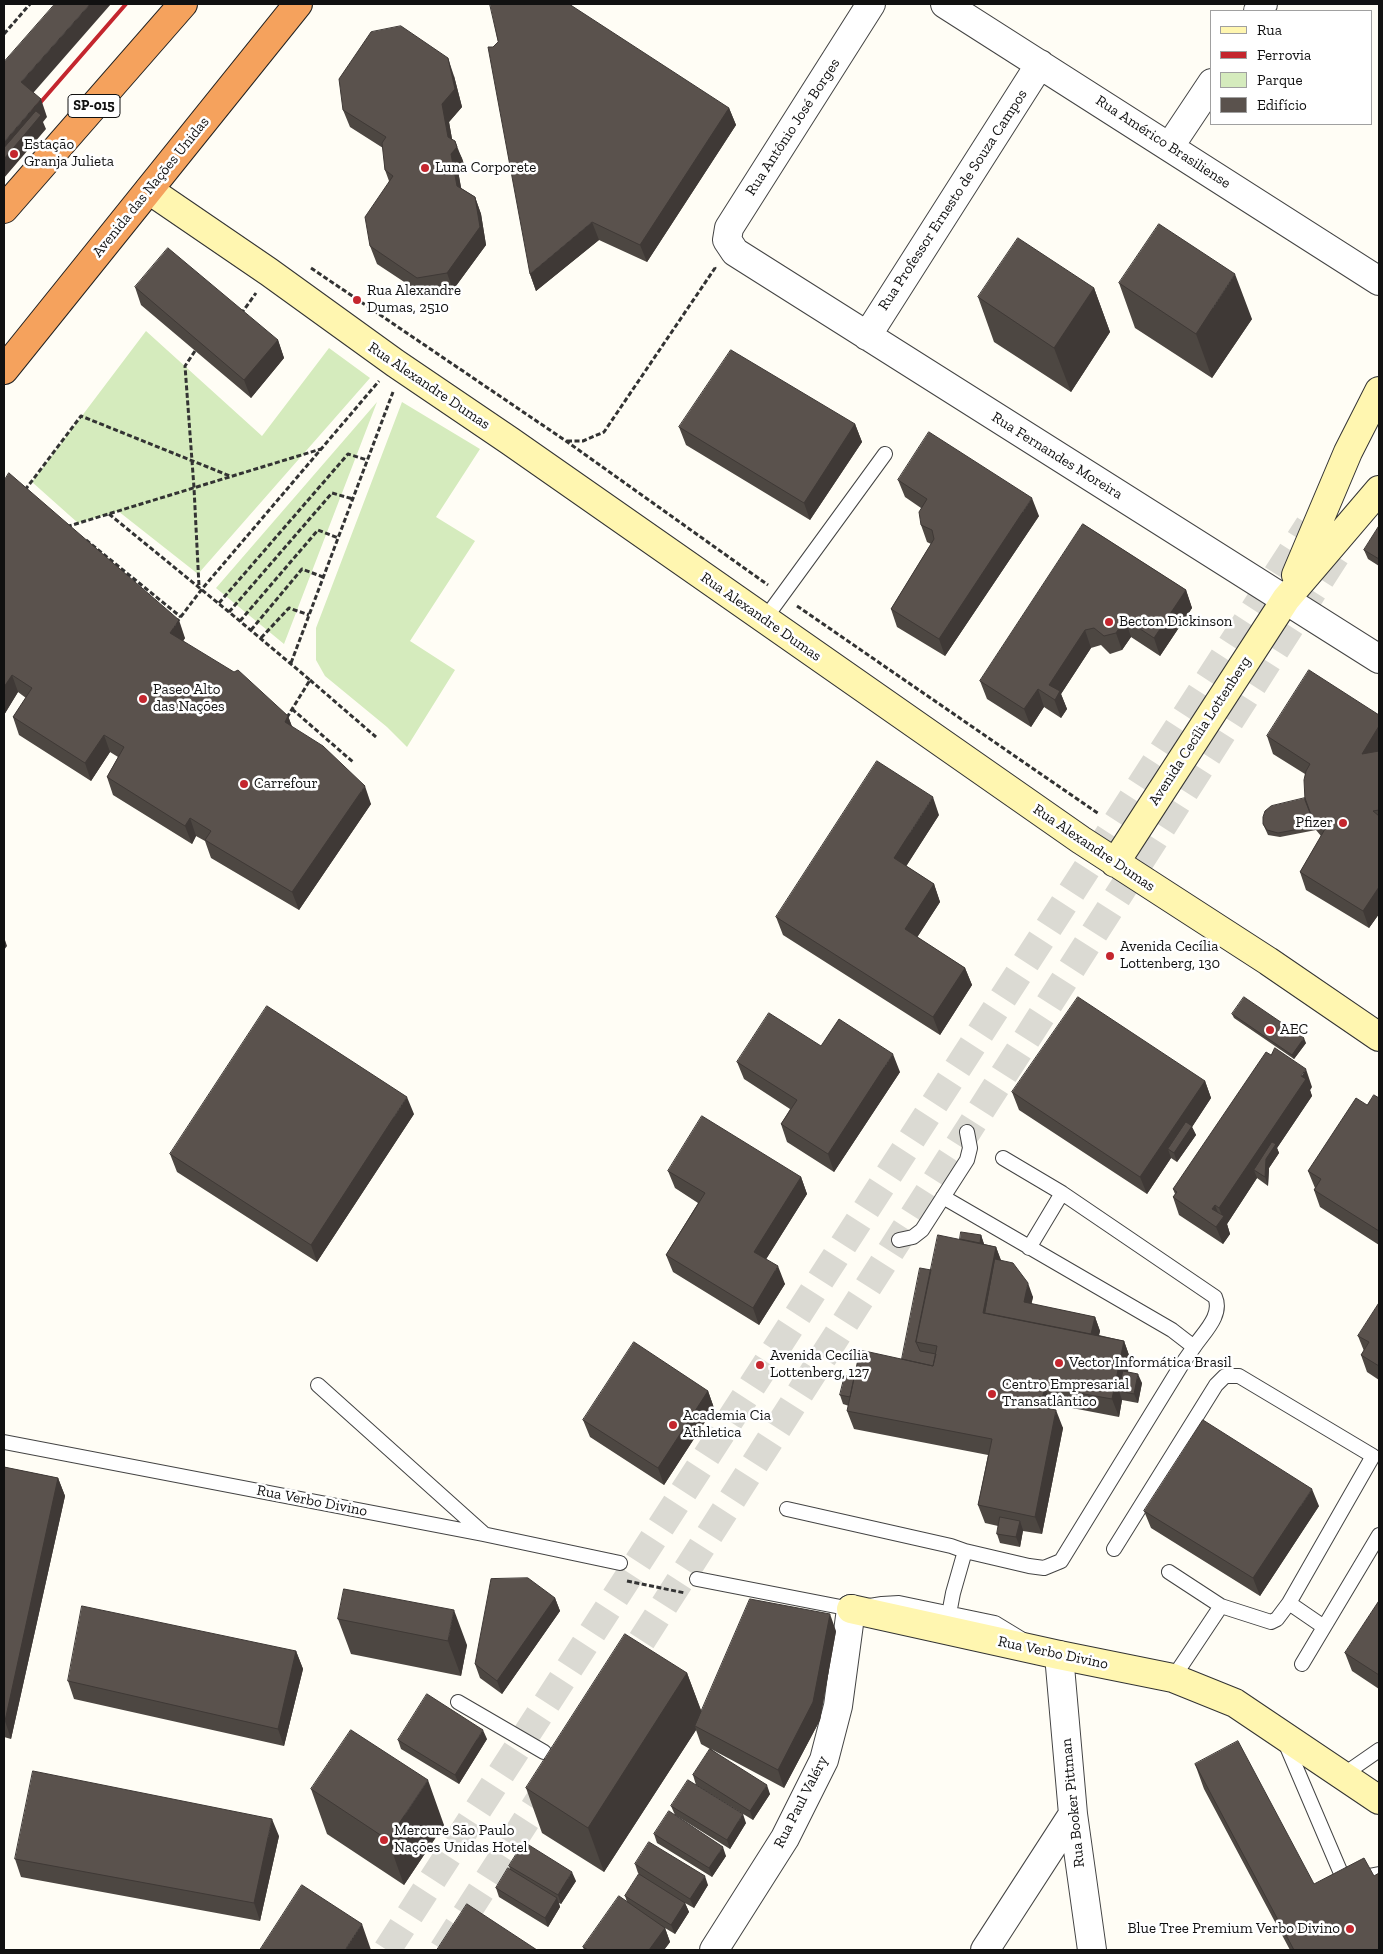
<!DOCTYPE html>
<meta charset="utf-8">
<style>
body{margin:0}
#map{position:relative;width:1383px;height:1954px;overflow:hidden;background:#fffdf5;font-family:"Zilla Slab",serif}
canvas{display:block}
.frame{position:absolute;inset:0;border:5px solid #111;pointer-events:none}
.legend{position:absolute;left:1210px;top:10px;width:162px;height:115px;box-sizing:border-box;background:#fff;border:1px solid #a0a0a0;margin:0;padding:6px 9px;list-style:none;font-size:15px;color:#111}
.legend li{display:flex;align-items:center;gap:10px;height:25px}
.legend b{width:25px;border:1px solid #a0a0a0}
</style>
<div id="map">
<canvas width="1383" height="1954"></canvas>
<div class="frame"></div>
<ul class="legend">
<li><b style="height:6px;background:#fff6b0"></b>Rua</li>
<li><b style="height:6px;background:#c4262e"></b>Ferrovia</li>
<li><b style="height:14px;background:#d5ebbd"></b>Parque</li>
<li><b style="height:14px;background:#5a524d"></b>Edifício</li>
</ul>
</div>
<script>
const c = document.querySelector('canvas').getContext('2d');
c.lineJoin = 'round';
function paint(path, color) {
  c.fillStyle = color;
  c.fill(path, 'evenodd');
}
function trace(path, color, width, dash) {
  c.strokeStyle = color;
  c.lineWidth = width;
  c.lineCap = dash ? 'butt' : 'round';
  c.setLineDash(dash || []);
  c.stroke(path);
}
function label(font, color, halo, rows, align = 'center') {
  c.font = font + ' "Zilla Slab",serif';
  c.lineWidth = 5;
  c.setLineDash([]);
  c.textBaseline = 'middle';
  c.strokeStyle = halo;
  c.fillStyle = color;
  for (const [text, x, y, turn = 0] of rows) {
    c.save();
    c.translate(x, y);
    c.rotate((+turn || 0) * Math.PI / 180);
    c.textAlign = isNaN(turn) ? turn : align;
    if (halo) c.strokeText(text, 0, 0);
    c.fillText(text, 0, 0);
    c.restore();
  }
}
paint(new Path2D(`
 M146 331 262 436 329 348 370 378 198 574 118 511 78 523 32 482Z
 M377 402 284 644 216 588Z
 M402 402 480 449 436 517 475 541 410 641 455 670 407 747 387 727 325 676 316 660V628Z`), '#d5ebbd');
trace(new Path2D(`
 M619 1676 1340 549
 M387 1950 1309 525
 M443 1950 554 1777`), '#dbdad3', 28, [28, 14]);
const lane = new Path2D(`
 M764 620 885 454
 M1003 1158 1062 1193 1029 1248
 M1062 1193 1215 1297C1223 1315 1204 1332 1194 1347
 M943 1197 1172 1330 1194 1347 1182 1364 1061 1561 1044 1568 1029 1566 965 1551
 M899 1240 913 1237 922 1230 967 1160 970 1148 967 1132
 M318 1385 483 1533
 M4 1442 483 1534 620 1563
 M787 1509 951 1546 965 1551 953 1593 949 1614
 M1114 1549 1216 1385 1225 1376H1239L1373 1456 1289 1603 1277 1619 1271 1622 1221 1606
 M1169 1572 1221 1606 1173 1678
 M697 1579 851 1609 882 1604 899 1603 995 1623 1023 1640
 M1289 1603 1324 1627
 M1302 1664 1379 1535
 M458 1702 544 1752
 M1285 1742 1343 1878 1348 1880 1379 1874
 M1343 1775 1379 1750`);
const street = new Path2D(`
 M871 4 729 228 727 240 735 252 1379 659
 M945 4 1379 281
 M1258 11 1263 4
 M1170 146 1212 83
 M867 336 1040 64
 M1059 1655 1073 1814 1092 1950
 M714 1950 785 1838 824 1760 838 1706 851 1609
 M985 1950 1073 1814`);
const secondary = new Path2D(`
 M149 190 269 272 395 363 510 441 1081 840 1268 961 1379 1037
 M1296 575 1348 452 1379 391
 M1115 863 1286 599 1379 490
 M851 1609 1059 1655 1173 1678 1235 1703 1379 1800`);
const highway = new Path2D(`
 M4 209 183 4
 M4 370 298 4`);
trace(lane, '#444', 16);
trace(street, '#444', 30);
trace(secondary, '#333', 30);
trace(highway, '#222', 30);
trace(new Path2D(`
 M4 34 30 4
 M311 268 566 441 768 585
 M241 314 256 293
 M195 351 185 366 194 488 199 586
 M567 441H583L604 432 715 268 714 266
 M25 490 81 416 230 476
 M109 514 229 612 310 680 286 719
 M67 525 69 526 321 449
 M86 540 181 617
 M219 603 348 454 367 460
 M797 606 1099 814
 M229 612 332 493 353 499
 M240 621 318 530 338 538
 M176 623 202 589 379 381
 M251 630 302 569 323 577
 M261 638 289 608 309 615
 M291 663 393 392
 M310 680 376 737
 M292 709 353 762
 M627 1581 685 1593`), '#333', 3, [5, 2.5]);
trace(lane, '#fff', 14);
trace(street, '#fff', 28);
trace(secondary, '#fff6b0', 28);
trace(highway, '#f5a25d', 28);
trace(new Path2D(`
 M33 111 126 4`), '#c4262e', 4);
paint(new Path2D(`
 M454 76 462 107 449 122 452 139 462 158 464 164 458 171 461 188 475 197 481 214 486 245 453 290 424 295 377 264 370 246 389 181 385 170 383 148 350 127 343 110Z
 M729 108 736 125 647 262 599 240 536 291 530 274Z
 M1119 283 1252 319 1212 378 1135 328Z
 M135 287 278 340 284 358 251 398 141 305Z
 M1094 288 1110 332 1071 392 994 342 978 297Z
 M855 424 862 442 810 520 686 445 679 427Z
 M898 480 1039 516 945 656 897 627 891 609 931 544 927 542 921 525V508L905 497Z
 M4 481 185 638 183 641 288 716 292 727 371 804 299 910 211 858 205 841 196 836 192 844 113 795 107 777 118 757 110 752 91 781 19 735 13 717 26 698 18 692 4 715Z
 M1083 524 1186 590 1192 608 1160 656 1131 637 1122 650 1110 654 1101 645 1091 648 1061 694 1067 709 1061 718 1044 707 1031 727 987 699 980 681Z
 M1379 526V566L1368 559 1364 550Z
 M1379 715V914L1369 928 1306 890 1300 872 1321 836 1316 830 1280 837 1268 835 1263 824 1305 798V774L1273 754 1267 736Z
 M939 815 906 866 934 884 940 902 917 937 965 968 972 985 940 1035 783 935 776 917Z
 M1232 1014 1306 1043 1294 1059 1234 1018Z
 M821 1046 900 1072 834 1172 787 1142 781 1124 790 1109 744 1079 737 1062Z
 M1205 1081 1211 1098 1192 1127 1196 1135 1177 1162 1171 1158 1147 1194 1019 1110 1012 1092Z
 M1312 1087 1310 1090 1312 1096 1277 1148 1279 1153 1269 1168 1268 1186 1257 1178 1227 1224 1230 1234 1223 1244 1179 1215 1173 1197 1175 1194 1173 1189Z
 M1379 1098V1245L1320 1207 1314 1190 1315 1188 1308 1171 1367 1105Z
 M414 1114 317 1262 177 1172 170 1154Z
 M668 1171 801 1177 807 1194 766 1259 785 1284 759 1325 673 1272 666 1255 698 1203 675 1188Z
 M981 1235 984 1244 996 1247 1001 1260 1033 1297 1031 1304 1095 1317 1100 1331 1099 1335 1124 1341 1130 1358 1128 1372 1142 1383 1138 1403 1122 1400 1119 1417 1051 1404 1050 1409 1063 1428 1042 1534 1023 1531 1020 1547 1000 1543 997 1534 998 1526 985 1523 978 1505 988 1455 854 1429 847 1411 849 1406 843 1404 840 1395 854 1378 902 1359 931 1270 960 1239Z
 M1379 1303V1380L1367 1372 1361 1355 1364 1351 1358 1336Z
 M708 1391 714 1408 664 1485 590 1437 583 1420Z
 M4 1467 58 1478 65 1496 11 1739 4 1737Z
 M1319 1506 1260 1596 1151 1528 1144 1511Z
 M344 1589 467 1645 461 1676 351 1654 338 1619Z
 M555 1598 560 1611 502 1694 480 1678 475 1664Z
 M1379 1601V1689L1352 1671 1345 1653Z
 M836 1631 820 1720 784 1788 711 1749 770 1794 753 1820 696 1785 693 1775 710 1749 701 1744 696 1730 604 1872 542 1833 526 1788 687 1673 701 1711Z
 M296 1651 303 1669 284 1746 74 1699 68 1681Z
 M487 1739 459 1784 401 1749 398 1740Z
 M1195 1764 1314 1884 1374 1876 1379 1950H1290L1204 1789Z
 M311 1789 444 1825 404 1885 327 1834Z
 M671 1806 746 1823 730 1849 675 1815Z
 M654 1834 726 1856 712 1877 657 1843Z
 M279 1836 260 1921 21 1877 15 1859Z
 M635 1864 708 1885 694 1908 685 1903 689 1912 675 1934 660 1925 665 1928 670 1942 664 1950H584L583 1947 627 1902 625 1896 639 1874 638 1873Z
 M509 1866 576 1881 561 1904 559 1903 560 1907 548 1927 499 1897 496 1888 510 1869Z`), '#4d4742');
paint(new Path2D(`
 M90 4H111L27 100 21 82Z
 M448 58 454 76 462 107 449 122 454 150 455 141 464 164 458 171 464 203 457 186 442 104Z
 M41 99 47 117 43 122 46 129 4 178V142Z
 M729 108 736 125 647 262 640 245Z
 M475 197 481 214 486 245 453 290 447 273Z
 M592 222 599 240 536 291 530 274Z
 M1235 274 1252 319 1212 378 1196 334Z
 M1094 288 1110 332 1071 392 1054 348Z
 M278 340 284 358 251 398 244 380Z
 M855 424 862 442 810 520 804 503Z
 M1032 498 1039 516 945 656 939 639Z
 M1186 590 1192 608 1160 656 1154 638Z
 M1125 619 1131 637 1122 650 1116 633Z
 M179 620 185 638 177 651 170 633Z
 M1085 630 1091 648 1061 694 1067 709 1061 718 1049 685Z
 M12 675 18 692 4 715V687Z
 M1038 689 1044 707 1031 727 1024 709Z
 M288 716 295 734 285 722Z
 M1379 726V754H1362Z
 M104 735 110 752 91 781 85 763Z
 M365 786 371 804 299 910 292 892Z
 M933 797 939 815 900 876 894 858Z
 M190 818 196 836 192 844 185 826Z
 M934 884 940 902 911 947 905 929Z
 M1379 887V914L1369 928 1363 911Z
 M4 937 7 946 4 950Z
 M965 968 972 985 940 1035 933 1017Z
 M1304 1038 1306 1043 1294 1059 1292 1055Z
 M893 1054 900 1072 834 1172 828 1154Z
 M1306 1069 1312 1087 1310 1090 1312 1096 1277 1148 1279 1153 1269 1168 1268 1186 1265 1177 1254 1170 1257 1178 1227 1224 1230 1234 1223 1244 1216 1227 1212 1209 1215 1205 1221 1221 1223 1218 1219 1208Z
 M1205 1081 1211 1098 1192 1127 1196 1135 1177 1162 1174 1153 1168 1149 1171 1158 1147 1194 1140 1177Z
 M407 1097 414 1114 317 1262 311 1245Z
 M801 1177 807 1194 760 1269 754 1252Z
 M981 1235 984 1244 979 1251Z
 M996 1247 1002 1264 991 1318 983 1313Z
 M778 1266 785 1284 759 1325 753 1308Z
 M1028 1283 1033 1297 1029 1316 1024 1302Z
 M1095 1317 1100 1331 1095 1351 1090 1338Z
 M1124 1341 1130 1358 1124 1392 1119 1391 1122 1400 1119 1417 1112 1399Z
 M1138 1374 1142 1383 1138 1403 1134 1394Z
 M1045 1387 1051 1404 1046 1425 1040 1407Z
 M708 1391 714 1408 664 1485 658 1468Z
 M1056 1410 1063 1428 1042 1534 1035 1517Z
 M58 1478 65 1496 11 1739 5 1721Z
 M1312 1489 1319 1506 1260 1596 1253 1578Z
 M1020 1521 1023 1530 1020 1547 1016 1537Z
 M555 1598 560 1611 502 1694 497 1681Z
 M454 1610 467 1645 461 1676 448 1641Z
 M830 1614 836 1631 820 1720 784 1788 778 1770Z
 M296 1651 303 1669 284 1746 278 1729Z
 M687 1673 704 1718 695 1726 696 1730 604 1872 588 1828Z
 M483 1730 487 1739 459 1784 455 1775Z
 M428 1780 444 1825 404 1885 388 1840Z
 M767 1785 770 1794 753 1820 750 1811Z
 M743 1814 746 1823 730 1849 727 1840Z
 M272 1819 279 1836 260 1921 254 1903Z
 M723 1847 726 1856 712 1877 709 1868Z
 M572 1872 576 1881 561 1904 558 1895Z
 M705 1876 708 1885 694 1908 690 1899Z
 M557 1898 560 1907 548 1927 545 1918Z
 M685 1903 689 1912 675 1934 671 1925Z
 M362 1924 371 1950H345Z
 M665 1928 670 1942 664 1950H649Z`), '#3f3936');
const building = new Path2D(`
 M55 4H90L21 82 41 99 4 142V62Z
 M490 4H569L729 108 640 245 592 222 530 274 488 47H493L498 42Z
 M401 26 448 58 455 89 442 104 448 137 455 141 457 147 451 154 457 186 475 197 480 227 447 273 417 278 370 246 365 217 393 176 385 170 382 143 386 137 343 110 339 79 371 32Z
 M36 111 41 115 4 159V148Z
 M1159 224 1235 274 1196 334 1119 283Z
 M1018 238 1094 288 1054 348 978 297Z
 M168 248 278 340 244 380 135 287Z
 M731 350 855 424 804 503 679 427Z
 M929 432 1032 498 939 639 891 609 934 539 932 530 921 525 919 512 927 499 898 480Z
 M9 473 179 620 170 633 234 672 238 670 288 716 285 722 323 746 365 786 292 892 205 840 211 831 190 818 185 826 107 777 124 747 104 735 85 763 13 717 32 688 12 675 4 687V481Z
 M1083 524 1186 590 1154 638 1125 619 1116 633 1104 636 1094 628 1085 630 1049 685 1060 691 1055 700 1038 689 1024 709 980 681Z
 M1379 526V559L1364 550Z
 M1309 670 1379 715V726L1362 754 1379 751V810L1373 811 1379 816V887L1363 911 1300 872 1325 829 1310 813 1305 800 1304 780 1306 771 1310 764 1267 736Z
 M877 761 933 797 894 858 934 884 905 929 965 968 933 1017 776 917Z
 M1305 798 1315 826 1278 833 1267 830 1263 824V817L1265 811 1271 806Z
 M1078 997 1205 1081 1140 1177 1012 1092Z
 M1244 997 1304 1038 1292 1055 1232 1014Z
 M267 1006 407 1097 311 1245 170 1154Z
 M769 1013 821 1046 839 1019 893 1054 828 1154 781 1124 797 1100 737 1062Z
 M1275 1048 1306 1069 1301 1076 1306 1079 1219 1208 1215 1205 1212 1209 1224 1216 1216 1227 1173 1197 1177 1192 1173 1189 1266 1052 1271 1055Z
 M1374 1095 1379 1098V1231L1314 1190 1321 1179 1308 1171 1356 1098 1367 1105Z
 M702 1116 801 1177 754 1252 778 1266 753 1308 666 1255 705 1193 668 1171Z
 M1186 1122 1192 1126 1174 1153 1168 1149Z
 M1272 1142 1276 1144 1266 1159 1265 1177 1254 1170Z
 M961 1232 981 1235 980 1243 960 1239Z
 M938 1235 996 1247 983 1313 1124 1341 1112 1399 1045 1387 1040 1407 1056 1410 1035 1517 978 1505 992 1439 847 1411 860 1350 933 1366 937 1346 916 1342Z
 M995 1259 1013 1263 1028 1283 1024 1302 1095 1317 1091 1334 985 1313Z
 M920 1268 931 1270 916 1342 920 1351 936 1354 933 1366 902 1359Z
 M1379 1303V1366L1361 1355 1369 1342 1358 1336Z
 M634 1342 708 1391 658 1468 583 1420Z
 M1123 1371 1138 1374 1134 1394 1119 1391Z
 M845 1375 854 1378 850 1397 840 1395Z
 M1203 1420 1312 1489 1253 1578 1144 1511Z
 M4 1467 58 1478 5 1721H4Z
 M1000 1517 1020 1521 1016 1537 997 1534Z
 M528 1578 555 1598 497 1681 475 1664 491 1579Z
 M344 1589 454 1610 448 1641 338 1619Z
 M750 1599 830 1614 813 1702 778 1770 695 1726Z
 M1379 1601V1675L1345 1653Z
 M82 1606 296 1651 278 1729 68 1681Z
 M625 1634 687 1673 588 1828 526 1788Z
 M427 1694 483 1730 455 1775 398 1740Z
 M351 1730 428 1780 388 1840 311 1789Z
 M1238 1741 1314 1884 1364 1858 1374 1876 1379 1873V1950H1294L1195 1764Z
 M710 1749 767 1785 750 1811 693 1775Z
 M33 1771 272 1819 254 1903 15 1859Z
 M688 1780 743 1814 727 1840 671 1806Z
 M669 1811 723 1847 709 1868 654 1834Z
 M524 1842 572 1872 558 1895 509 1866Z
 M649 1842 705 1876 690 1899 635 1864Z
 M508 1868 557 1898 545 1918 496 1888Z
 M639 1874 685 1903 671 1925 625 1896Z
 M302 1885 362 1924 345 1950H260Z
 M619 1896 665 1928 649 1950H588L583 1947Z
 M467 1904 537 1950H437Z`);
paint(building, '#5a524d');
trace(building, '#3f3936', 1);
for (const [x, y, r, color] of [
 [14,154,5,"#c4262e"],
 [425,168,5,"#c4262e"],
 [357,300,5,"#c4262e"],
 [1109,622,5,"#c4262e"],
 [143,699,5,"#c4262e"],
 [244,784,5,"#c4262e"],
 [1343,823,5,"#c4262e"],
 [1110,956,5,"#c4262e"],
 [1270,1030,5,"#c4262e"],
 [1059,1363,5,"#c4262e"],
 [760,1365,5,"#c4262e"],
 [992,1394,5,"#c4262e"],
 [673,1425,5,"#c4262e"],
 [384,1840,5,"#c4262e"],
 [1350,1929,5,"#c4262e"]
]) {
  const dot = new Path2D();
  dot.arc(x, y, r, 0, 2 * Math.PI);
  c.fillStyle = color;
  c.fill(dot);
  trace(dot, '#fff', 2);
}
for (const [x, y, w] of [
 [94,106,52]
]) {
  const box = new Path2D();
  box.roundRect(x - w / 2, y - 11.5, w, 23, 4);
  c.fillStyle = '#fff';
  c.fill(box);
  trace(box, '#111', 1);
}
label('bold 14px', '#111', null, [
 ["SP-015",94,106]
]);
label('15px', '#111', '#fff', [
 ["Rua Antônio José Borges",793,127,-57],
 ["Rua Américo Brasiliense",1163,142,33],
 ["Avenida das Nações Unidas",151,187,-51],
 ["Rua Professor Ernesto de Souza Campos",953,200,-57],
 ["Rua Alexandre Dumas",429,386,34],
 ["Rua Fernandes Moreira",1057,456,32],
 ["Rua Alexandre Dumas",761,617,35],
 ["Avenida Cecília Lottenberg",1200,731,-57],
 ["Rua Alexandre Dumas",1094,848,34],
 ["Rua Verbo Divino",312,1501,11],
 ["Rua Verbo Divino",1053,1653,12],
 ["Rua Paul Valéry",801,1802,-63],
 ["Rua Booker Pittman",1073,1803,-96]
]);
label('15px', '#111', '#fff', [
 ["Estação",24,145],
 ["Granja Julieta",24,162],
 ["Luna Corporete",435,168],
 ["Rua Alexandre",367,291],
 ["Dumas, 2510",367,308],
 ["Becton Dickinson",1119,622],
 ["Paseo Alto",153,690],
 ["das Nações",153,707],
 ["Carrefour",254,784],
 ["Pfizer",1333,823,"right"],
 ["Avenida Cecília",1120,947],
 ["Lottenberg, 130",1120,964],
 ["AEC",1280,1030],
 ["Avenida Cecília",770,1356],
 ["Lottenberg, 127",770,1373],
 ["Vector Informática Brasil",1069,1363],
 ["Centro Empresarial",1002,1385],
 ["Transatlântico",1002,1402],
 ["Academia Cia",683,1416],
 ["Athletica",683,1433],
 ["Mercure São Paulo",394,1831],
 ["Nações Unidas Hotel",394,1848],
 ["Blue Tree Premium Verbo Divino",1340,1929,"right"]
], 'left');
</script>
